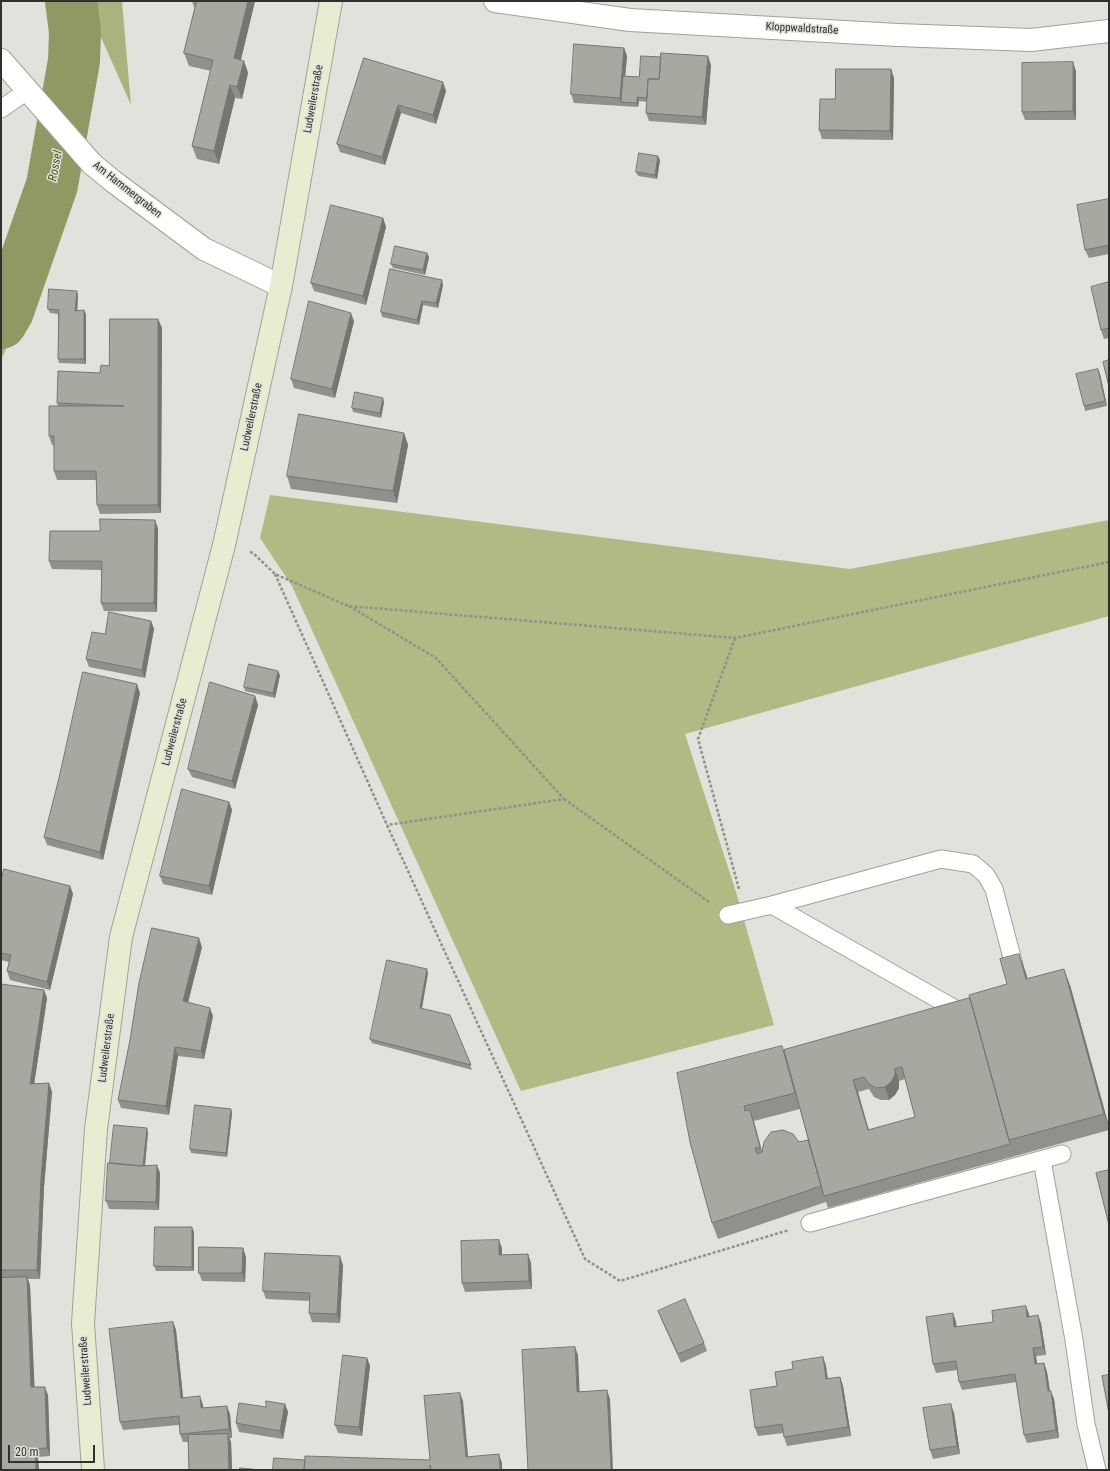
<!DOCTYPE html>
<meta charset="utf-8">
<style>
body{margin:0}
#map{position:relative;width:1110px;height:1471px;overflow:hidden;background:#e1e2db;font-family:"Roboto Condensed",sans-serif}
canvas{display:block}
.frame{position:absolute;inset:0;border:2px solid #30312e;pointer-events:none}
.scale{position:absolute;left:8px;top:1445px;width:87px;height:18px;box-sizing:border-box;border:2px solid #30312e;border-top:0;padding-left:5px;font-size:12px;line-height:14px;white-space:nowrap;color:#30312e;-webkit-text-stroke:3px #e1e2db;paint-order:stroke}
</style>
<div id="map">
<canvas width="1110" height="1471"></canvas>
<div class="frame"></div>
<div class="scale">20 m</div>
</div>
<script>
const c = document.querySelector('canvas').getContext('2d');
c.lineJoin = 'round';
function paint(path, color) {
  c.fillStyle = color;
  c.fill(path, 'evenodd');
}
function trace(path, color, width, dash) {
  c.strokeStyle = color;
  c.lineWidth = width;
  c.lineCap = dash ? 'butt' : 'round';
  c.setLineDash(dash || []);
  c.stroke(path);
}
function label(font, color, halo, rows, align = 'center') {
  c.font = font + ' "Roboto Condensed",sans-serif';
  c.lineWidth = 3;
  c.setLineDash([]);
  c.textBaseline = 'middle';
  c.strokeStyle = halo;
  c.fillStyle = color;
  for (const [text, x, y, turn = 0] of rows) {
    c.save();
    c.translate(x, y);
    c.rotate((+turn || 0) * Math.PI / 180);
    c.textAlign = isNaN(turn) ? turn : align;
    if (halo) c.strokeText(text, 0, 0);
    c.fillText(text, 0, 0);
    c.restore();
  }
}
paint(new Path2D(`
 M270 495 850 569 1109 520V616L685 734 736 892 774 1025 521 1091 292 586 260 538Z`), '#b1b985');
paint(new Path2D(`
 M85 1H122L131 105Z
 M32 283 1 361V292Z`), '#aab37e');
trace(new Path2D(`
 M1 323 8 311 52 185 74 61 75 32 71 1`), '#909964', 52);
const service = new Path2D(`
 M1 109 27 91
 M772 905 957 1010
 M728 915 772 905 941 859 973 864 986 875 994 889 1014 965
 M1042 1160 1074 1340 1086 1424 1097 1470
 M810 1223 1062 1154`);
const minor = new Path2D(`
 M495 1 630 20 898 35 1031 40 1109 31
 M1 60 92 164 114 182 204 249 281 286`);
const secondary = new Path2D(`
 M93 1470 83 1323 96 1129 121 937 224 545 281 286 331 1`);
trace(service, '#a0a29a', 19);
trace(minor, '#a0a29a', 24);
trace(secondary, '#a0a29a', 24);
trace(new Path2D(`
 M250 552 253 553 275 574 348 606 735 638 1109 562
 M275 574 387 825 585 1259 620 1281 789 1230
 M349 606 436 658 564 799 387 825
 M735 638 698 739 739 889
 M564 799 709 902`), '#90918c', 2.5, [3, 2]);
trace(service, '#fff', 17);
trace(minor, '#fff', 22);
trace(secondary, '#e8ecd0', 22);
paint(new Path2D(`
 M192 1H255L241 60 244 61 248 73 242 99 235 98 219 164 197 159 192 146 211 71 189 66 184 53 195 8 194 7Z
 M906 1H992L906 2Z
 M624 48 627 56 625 76 639 77 711 65 706 125 649 121 646 113 647 102 639 101 638 107 574 103 571 94Z
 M364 58 446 91 436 124 401 113 385 165 340 152 337 144Z
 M891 69 894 78 893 140 822 139 819 130 835 99Z
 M1076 71V120H1025L1022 112Z
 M660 160 657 179 638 176 636 172Z
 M1109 199V254L1089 258 1085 250Z
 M383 218 386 227 366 305 314 291 311 283Z
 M427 253 429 257 425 275 393 268 391 264Z
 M1109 282V338L1104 339 1101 330Z
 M443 285 438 308 423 305 419 325 382 317 381 312Z
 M78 295 77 310 86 314V364L59 363 58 359V314L50 313 48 309Z
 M158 319 162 328 161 513 100 514 97 505 96 480H57L54 471V445H52L49 436 58 406 57 403 100 373Z
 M354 321 335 398 294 388 291 379Z
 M1098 369 1100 374 1107 406 1085 411 1084 406Z
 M384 402 381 418 353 412 352 408Z
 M404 433 408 445 397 503 291 489 287 476Z
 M158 528 157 612 104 611 101 603V570L52 569 49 561 100 531Z
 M151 621 154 629 145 678 89 667 86 659 105 634Z
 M280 675 275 698 245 691 244 687Z
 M140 693 103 860 47 845 44 837Z
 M255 696 258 705 235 789 192 777 188 769Z
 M229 802 232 810 212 895 163 884 160 876Z
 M1 882 70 886 73 894 50 990 10 980 7 971 9 962 1 960Z
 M202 947 188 1003 213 1016 204 1059 178 1056 169 1115 121 1108 118 1100Z
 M1025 970 1028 979 1070 985 1109 1126V1130L828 1208 826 1202 718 1239 712 1223 690 1142 784 1050 970 998 1007 984ZM905 1079 915 1117 869 1130 858 1092 869 1089 874 1097 881 1100H889L895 1095 899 1088V1081ZM800 1109 808 1140 762 1151 754 1121Z
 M428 973 422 1009 450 1015 472 1070 372 1043 370 1039Z
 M1 984 44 990 47 998 34 1084 49 1083 52 1092 44 1187 40 1279H28L30 1285 34 1387 48 1395 50 1456 38 1457 39 1470H1Z
 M232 1113 227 1157 191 1153 190 1149Z
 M148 1132 145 1166 160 1173 159 1210 109 1209 106 1201 110 1163Z
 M194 1232V1271H156L154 1266Z
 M243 1248 246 1257 245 1282 202 1281 199 1273Z
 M502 1248V1255L528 1254 531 1263 532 1289 465 1292 462 1283Z
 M343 1265 340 1323 312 1322 309 1313 310 1301 266 1299 263 1291Z
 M1026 1306 1029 1316 1041 1323 1046 1355 1036 1356 1037 1364 1044 1363 1047 1372 1050 1391 1054 1399 1059 1438 1027 1443 1024 1435 1017 1382 962 1390 959 1382 957 1370 936 1373 933 1364 953 1313 956 1322V1327L993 1322Z
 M658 1311 704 1343 707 1351 681 1363 661 1319Z
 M173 1322 176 1330 183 1398 203 1405V1408L230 1414 232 1438H229L231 1442 232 1470H189L188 1442H183L180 1434 179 1425 123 1430 120 1422Z
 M823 1357 826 1366 828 1379 840 1377 843 1386 851 1436 787 1446 784 1437V1433L758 1436 755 1428 777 1386 793 1369Z
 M367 1358 370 1366 362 1436 338 1433 335 1425Z
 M285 1404 288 1412 283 1439 239 1432 236 1423 266 1407Z
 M954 1413 960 1454 933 1459 930 1450Z`), '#90918a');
paint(new Path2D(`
 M248 1H255L238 71 234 58Z
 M624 48 627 56 623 102H621L620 98Z
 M708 56 711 65 706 125 702 117Z
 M244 61 248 73 242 99 237 87Z
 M1073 62 1076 71V120L1073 111Z
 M891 69 894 78 893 140 890 131Z
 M443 82 446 91 436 124 433 115Z
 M230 85 235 98 219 164 214 151Z
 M637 97 639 101 638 107 637 103Z
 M398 105 401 113 385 165 382 157Z
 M658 156 660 160 657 179 655 175Z
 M383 218 386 227 366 305 363 296Z
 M427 253 429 257 425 275 423 270Z
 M442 280 443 285 438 308 436 303Z
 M77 291 78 295 77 315 75 311Z
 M422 301 423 305 419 325 417 320Z
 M84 310 86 314V364L84 359Z
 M351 313 354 321 335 398 332 389Z
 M158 319 162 328 161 513 158 505Z
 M1098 369 1100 374 1107 406 1105 401Z
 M383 398 384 402 381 418 380 413Z
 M404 433 408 445 397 503 393 491Z
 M155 520 158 528 157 612 154 603Z
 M151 621 154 629 145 678 142 670Z
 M278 671 280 675 275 698 273 693Z
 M137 684 140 693 103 860 100 852Z
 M255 696 258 705 235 789 232 781Z
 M229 802 232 810 212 895 209 886Z
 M70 886 73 894 50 990 47 982Z
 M199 938 202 947 186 1010 183 1001Z
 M1019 954 1025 970 1032 995 1026 979Z
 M427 969 428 973 421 1012 420 1008Z
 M1064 969 1070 985 1109 1127 1104 1114Z
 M44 990 47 998 33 1092 30 1084Z
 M210 1008 213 1016 204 1059 201 1051Z
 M175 1047 178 1056 169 1115 166 1106Z
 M895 1069 899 1081V1088L895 1095 889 1100 885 1087Z
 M853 1080 858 1092 872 1143 868 1130Z
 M49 1083 52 1092 44 1187 40 1279 37 1270 41 1179Z
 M231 1109 232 1113 227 1157 226 1153Z
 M750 1110 755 1126 765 1163 760 1147Z
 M147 1128 148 1132 144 1175 143 1170Z
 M157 1165 160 1173 159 1210 156 1202Z
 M192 1227 194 1232V1271L192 1267Z
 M499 1240 502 1248V1264L499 1255Z
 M243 1248 246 1257 245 1282 242 1273Z
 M528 1254 531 1263 532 1289 529 1281Z
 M340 1256 343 1265 340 1323 337 1314Z
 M27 1277 30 1285 35 1396 31 1387Z
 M1026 1306 1029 1314 1030 1325 1027 1317Z
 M953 1313 956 1322 958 1335 954 1327Z
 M1038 1315 1041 1323 1046 1355 1043 1347Z
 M173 1322 176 1330 184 1406 181 1398Z
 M575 1347 578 1355 580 1401 577 1392Z
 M1033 1348 1036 1356 1038 1373 1035 1364Z
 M823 1357 826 1366 829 1388 826 1379Z
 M367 1358 370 1366 362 1436 359 1427Z
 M1044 1363 1047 1372 1051 1399 1048 1391Z
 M840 1377 843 1386 851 1436 848 1427Z
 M45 1387 48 1395 50 1456 47 1448Z
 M607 1390 610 1399 613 1470H611Z
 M1051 1391 1054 1399 1059 1438 1056 1430Z
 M460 1393 463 1401 469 1466 466 1457Z
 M200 1396 203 1405 204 1417 201 1408Z
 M285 1404 288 1412 283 1439 280 1431Z
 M951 1404 954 1413 960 1454 957 1446Z
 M227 1406 230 1414 232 1438 229 1429Z
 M228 1434 231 1442 232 1470H229Z
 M35 1449 38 1458 39 1470H36Z
 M499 1454 502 1463V1470H500Z`), '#757671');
const building = new Path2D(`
 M197 1H248L234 58 244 61 237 87 230 85 214 151 192 146 213 60 184 53Z
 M574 44 624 48 620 98 571 94Z
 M661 53 708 56 702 117 646 113 648 79H659Z
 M641 56 661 57 659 79H648L647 98 637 97V103L621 102 623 76 639 77Z
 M364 58 443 82 433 115 398 105 382 157 337 144Z
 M1073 62V111L1022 112V63Z
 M836 69H891L890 131 819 130 820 99H835Z
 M639 153 658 156 655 175 636 172Z
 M1109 199V245L1085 250 1077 205Z
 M331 205 383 218 363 296 311 283Z
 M395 246 427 253 423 270 391 264Z
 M390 269 442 280 436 303 422 301 417 320 381 312Z
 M1109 282V328L1101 330 1091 287Z
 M49 289 77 291 75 311 84 310V359H58L59 310 48 309Z
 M309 301 351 313 332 389 291 379Z
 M110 319H158V505H97L96 471H54V436H49V406H124L57 403 58 371 100 373 101 365 109 366Z
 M1109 360V387L1103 362Z
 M1098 369 1105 401 1084 406 1076 374Z
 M355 392 383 398 380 413 352 408Z
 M299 414 404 433 393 491 287 476Z
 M100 519 155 520 154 603H101L102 561H49L50 531H100Z
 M109 612 151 621 142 670 86 659 92 632 105 634Z
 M249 664 278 671 273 693 244 687Z
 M83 672 137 684 100 852 44 837 59 778Z
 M210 682 255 696 232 781 188 769Z
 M182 789 229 802 209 886 160 876Z
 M4 869 70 886 47 982 7 971 11 955 1 953V882Z
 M152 928 199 938 183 1001 210 1008 201 1051 175 1047 166 1106 118 1100 130 1040 139 983Z
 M1019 954 1026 979 1064 969 1104 1114 1009 1140 969 995 1007 984 1000 959Z
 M387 960 427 969 420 1008 450 1015 471 1065 370 1039Z
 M1 984 44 990 30 1084 49 1083 41 1179 37 1270H1Z
 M970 998 1010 1144 824 1196 784 1050ZM902 1067 915 1117 868 1130 853 1080 864 1077 869 1084 876 1088 885 1087 891 1082 895 1075V1069Z
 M782 1046 795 1093 744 1106 745 1111 750 1110 760 1147 755 1148 757 1154 762 1152 764 1142 771 1132 783 1130 793 1134 799 1142 808 1140 821 1186 712 1223 690 1142 677 1073Z
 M195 1105 231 1109 226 1153 190 1149Z
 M114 1125 147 1128 143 1166 110 1163Z
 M108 1163 141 1166 157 1165 156 1202 106 1201Z
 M1109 1170V1225L1096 1173Z
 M155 1227H192V1267L154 1266Z
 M499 1240V1255L528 1254 529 1281 462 1283 461 1241Z
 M199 1247 243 1248 242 1273H199Z
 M265 1253 340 1256 337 1314 309 1313 310 1293 263 1291Z
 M27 1277 31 1387H45L47 1448 26 1449H35L36 1470H1V1278Z
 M685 1299 704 1343 678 1354 658 1311Z
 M1026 1306 1027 1317 1038 1315 1043 1347 1033 1348 1035 1364 1044 1363 1048 1391H1051L1056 1430 1024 1435 1015 1374 959 1382 956 1361 933 1364 926 1317 953 1313 954 1327 993 1322 992 1311Z
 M173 1322 181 1398 200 1396 201 1408 227 1406 229 1429 180 1434 179 1416 120 1422 109 1329Z
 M575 1347 577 1392 607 1390 611 1470H528L522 1350Z
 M343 1355 367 1358 359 1427 335 1425Z
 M823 1357 826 1379 840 1377 848 1427 784 1437 782 1424 755 1428 750 1390 777 1386 775 1372 793 1369 792 1362Z
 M1109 1375V1414L1102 1376Z
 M460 1393 466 1457 499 1454 500 1470H431L430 1465V1470H304L305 1456 430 1460 424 1396Z
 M266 1401 285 1404 280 1431 236 1423 239 1403 266 1407Z
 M951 1404 957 1446 930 1450 923 1408Z
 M228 1434 229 1470H189L188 1435Z
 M274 1458 305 1460 304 1470H273Z
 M240 1468 261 1470H240Z`);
paint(building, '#a7a9a1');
trace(building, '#757671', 1);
label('11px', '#30312e', '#e1e2db', [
 ["Kloppwaldstraße",802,29,3],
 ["Ludweilerstraße",314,99,-80],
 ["Am Hammergraben",127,190,38],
 ["Ludweilerstraße",252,417,-78],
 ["Ludweilerstraße",175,732,-75],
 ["Ludweilerstraße",107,1048,-83],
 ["Ludweilerstraße",86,1371,-94]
]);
label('italic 12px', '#495013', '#e1e2db', [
 ["Rossel",56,166,-79]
]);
</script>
